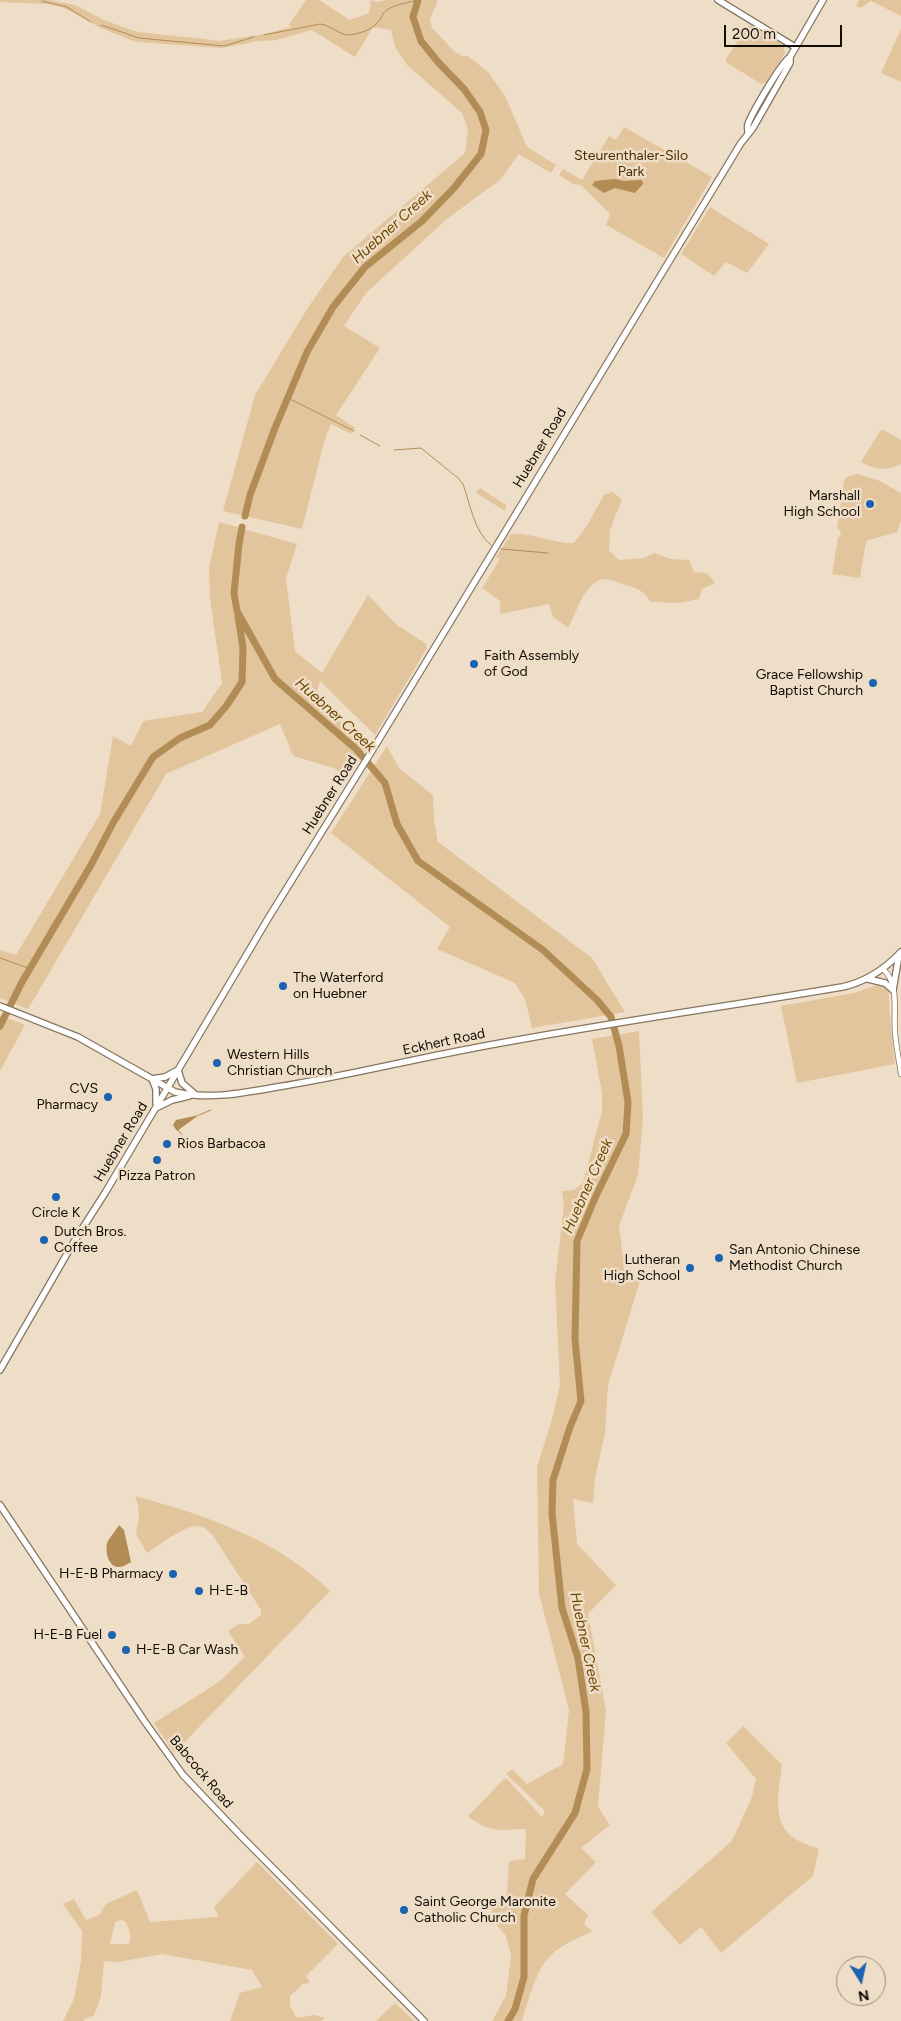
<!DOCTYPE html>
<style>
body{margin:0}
#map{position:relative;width:901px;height:2021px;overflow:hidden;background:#efdec7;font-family:Figtree,sans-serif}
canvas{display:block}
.north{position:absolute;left:836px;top:1956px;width:50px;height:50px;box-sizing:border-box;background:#efdec7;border:1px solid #978a79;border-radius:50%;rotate:170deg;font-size:14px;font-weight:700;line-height:20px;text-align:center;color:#120c05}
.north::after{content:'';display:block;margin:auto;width:18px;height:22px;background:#1c62b2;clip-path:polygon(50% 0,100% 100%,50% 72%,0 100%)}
.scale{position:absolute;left:724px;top:25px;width:118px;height:22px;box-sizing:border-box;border:2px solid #120c05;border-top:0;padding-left:6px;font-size:15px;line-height:18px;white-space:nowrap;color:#120c05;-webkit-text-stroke:4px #efdec7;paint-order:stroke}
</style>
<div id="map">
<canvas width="901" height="2021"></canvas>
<div class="north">N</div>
<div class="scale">200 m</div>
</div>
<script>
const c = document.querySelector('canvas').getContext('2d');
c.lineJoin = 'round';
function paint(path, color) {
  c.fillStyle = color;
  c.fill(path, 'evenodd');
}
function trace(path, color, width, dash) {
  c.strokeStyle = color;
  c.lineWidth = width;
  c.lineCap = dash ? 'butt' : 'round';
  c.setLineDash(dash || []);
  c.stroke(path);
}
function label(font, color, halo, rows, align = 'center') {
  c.font = font + ' Figtree,sans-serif';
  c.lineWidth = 5;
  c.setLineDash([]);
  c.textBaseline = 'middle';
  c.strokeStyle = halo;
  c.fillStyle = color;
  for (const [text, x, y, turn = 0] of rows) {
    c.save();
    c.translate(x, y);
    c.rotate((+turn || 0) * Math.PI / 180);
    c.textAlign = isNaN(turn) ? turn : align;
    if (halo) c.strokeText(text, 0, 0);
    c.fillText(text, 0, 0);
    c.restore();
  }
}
paint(new Path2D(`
 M0 0H51L75 5 104 20 137 32 204 39 220 41 264 34 292 27 289 25 306 0H319L350 20 369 13 371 0 378 2 386 0H438L430 19 432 28 454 51 462 56H468L488 72 505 96 527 147 556 165 551 173 519 154 500 180 448 218 366 293 344 326 380 348 336 415 355 428 351 434 331 424 324 442 302 529 223 511 255 395 309 306 344 256 465 153 468 129 462 113 407 65 395 47 391 30 373 27 355 57 312 30 276 40 259 41 222 48 136 42 101 28 62 7 46 4 0 2Z
 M859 0H901V16L871 1 861 8 856 6Z
 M751 25 783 45 785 53 766 83 761 84 726 62V59L747 27Z
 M901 29V82L881 73Z
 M624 127 712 177 664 258 606 225 610 214 581 185 573 184 559 175 563 169 582 180 609 136 616 140Z
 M710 207 769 244 747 273 726 262 714 276 681 254Z
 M884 430 901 440V464C888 471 874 470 861 462L880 431Z
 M857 474 880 481 901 493V520L897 532 866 541 860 578 832 574 838 537H841L840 531 837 528 844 480 849 476Z
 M480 488 506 505 505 511 476 493Z
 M612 492 622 499 610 530 609 550 619 560 644 558 654 553 671 559 689 560 694 572 707 573 715 583 702 589 699 599 679 603 651 602C642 589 638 589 623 584 617 582 609 579 604 579 584 582 577 613 568 628L553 617 549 604 500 614V601L482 588 500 559 496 557 511 534C533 532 552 544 574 543L586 527 604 495Z
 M219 522 297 544 286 578 295 651 322 673 368 595 397 625 425 643 427 648 375 735 320 681 315 699 368 746 347 779 334 768 293 756 280 724 166 774 28 1009 0 998V950L16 955 100 814 113 736 131 746 143 721 202 712 222 683 210 598 209 569Z
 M387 746 399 768 433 795 434 820 438 842 592 958 625 1012 532 1028 525 999 515 983 437 949 450 927 331 833Z
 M880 984 889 990V1007L895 1064 797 1083 781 1006 854 993Z
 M0 1015 25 1025 0 1071Z
 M639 1031 643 1119 638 1175 619 1226 625 1273 640 1281 608 1385 605 1433 595 1478 593 1503 573 1499 577 1544 616 1585 588 1614 606 1711 598 1807 610 1825 581 1848 596 1862 565 1894 588 1915 584 1924 592 1931C577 1939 560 1945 549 1957 536 1971 527 2003 522 2021H492L506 1996 511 1956 506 1936 492 1919 491 1900H502L507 1893 509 1861 525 1859 526 1829C501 1830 489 1833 468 1816L504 1779H507L542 1817 545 1811 506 1774 512 1769 527 1784 563 1764 569 1710 539 1593 537 1467 552 1419 560 1385 555 1282 564 1205 562 1191 574 1190 583 1183 602 1111V1093L592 1039Z
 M135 1496C205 1515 277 1539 330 1591L174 1753 154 1723 219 1682 245 1657 228 1631 239 1624H249L261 1615V1610L212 1534C207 1530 203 1526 197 1526 183 1526 160 1545 147 1553L136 1534C139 1520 141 1510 135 1496Z
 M743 1726 782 1765C779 1790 770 1825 797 1840 804 1844 812 1846 819 1849L813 1876 721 1953 701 1927 680 1945 651 1912 732 1841 752 1797 756 1779 726 1743Z
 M257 1862 338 1944 306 1976 310 1983 303 1984 290 1996V2006L297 2018 315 2015 325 2018 321 2021H226H230L240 1993 262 1987 252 1970 162 1954 118 1962 104 1961 101 1997 94 2015 84 2019V2021H63L74 1999 81 1961 82 1931 63 1904 74 1899 86 1920 99 1915 106 1904 137 1890 150 1922 219 1917 214 1907ZM122 1920 126 1922C129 1930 132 1935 129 1944H110L115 1922Z
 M395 2003 414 2021H376Z`), '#e2c49d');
paint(new Path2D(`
 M615 179 624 181 642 180 643 184 635 193 615 188 604 193 592 185 595 181Z
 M199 1115 177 1131 173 1125 176 1120Z
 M119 1525 124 1530 131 1562C127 1564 123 1567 119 1567 108 1568 104 1549 108 1541 111 1536 116 1530 119 1525Z`), '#b28c55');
trace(new Path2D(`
 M42 1 67 7 91 22
 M101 25 139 38 224 46 254 37
 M264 35 320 24C331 25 339 35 349 35 359 34 372 30 378 22 382 18 382 13 387 10 395 4 408 3 418 0
 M288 398 354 431
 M360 435 380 446
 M394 450 421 448 458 478 463 484C470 503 474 532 491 545
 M501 549 548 553
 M0 958 31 969
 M199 1115 211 1110
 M178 1130 182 1135`), '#b28c55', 1);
trace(new Path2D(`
 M245 516 250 495 275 428 307 352 333 307 365 267 422 221 454 188 481 154 486 130 480 112 464 89 438 62 421 41 413 17 418 0
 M242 527 239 544 234 593 237 611 275 679 356 749 385 783 397 824 418 861 543 950 597 1000 611 1017 619 1046 628 1102 626 1134 595 1198 577 1241 575 1339 581 1401 570 1427 553 1480 552 1513 562 1608 578 1658 586 1712 587 1769 575 1813 533 1879 524 1916V1977L515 2009 508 2021
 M0 1026 22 982 91 865 113 823 153 757 180 738 210 725 227 705 242 682 243 648 238 616`), '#b28c55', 7);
const minor = new Path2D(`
 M883 969C900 984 893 1011 895 1032 896 1046 899 1060 901 1074`);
const major = new Path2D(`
 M718 0 795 47
 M748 132C748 130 747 126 748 124 752 113 781 63 790 57L823 0
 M868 979 885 983 893 990
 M893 990 899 955
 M0 1006 78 1037 175 1092C208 1100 244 1093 277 1087 341 1077 405 1061 469 1049 593 1025 718 1008 842 987 866 982 884 970 901 952
 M178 1070 182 1083 196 1095
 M156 1103V1089L152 1079 165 1077 176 1071
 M156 1108 172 1100 189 1096
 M0 1370 75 1240 105 1193 269 917 378 741 741 143 753 128 790 63V57
 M0 1505 145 1722 183 1775 241 1836 424 2021`);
trace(minor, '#857560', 6);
trace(major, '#857560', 8);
trace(minor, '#fff', 4.5);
trace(major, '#fff', 5.5);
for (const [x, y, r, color] of [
 [870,504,5,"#1c62b2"],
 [474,664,5,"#1c62b2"],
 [873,683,5,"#1c62b2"],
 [283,986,5,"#1c62b2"],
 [217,1063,5,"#1c62b2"],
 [108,1097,5,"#1c62b2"],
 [167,1144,5,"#1c62b2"],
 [157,1160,5,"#1c62b2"],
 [56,1197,5,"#1c62b2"],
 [44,1240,5,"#1c62b2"],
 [719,1258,5,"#1c62b2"],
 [690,1268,5,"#1c62b2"],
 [173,1574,5,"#1c62b2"],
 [199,1591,5,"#1c62b2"],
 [112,1635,5,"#1c62b2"],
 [126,1650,5,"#1c62b2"],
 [404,1910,5,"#1c62b2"]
]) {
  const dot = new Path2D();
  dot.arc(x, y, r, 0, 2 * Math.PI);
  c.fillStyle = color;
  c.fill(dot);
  trace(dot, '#efdec7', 2);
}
label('14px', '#492e00', '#efdec7', [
 ["Steurenthaler-Silo",631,156],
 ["Park",631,172]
]);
label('14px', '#120c05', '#efdec7', [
 ["Huebner Road",540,448,-59],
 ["Huebner Road",330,795,-58],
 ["Eckhert Road",444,1042,-12],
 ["Huebner Road",121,1142,-59],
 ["Babcock Road",201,1772,50]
]);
label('14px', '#120c05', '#efdec7', [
 ["Marshall",860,496,"right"],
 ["High School",860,512,"right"],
 ["Faith Assembly",484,656],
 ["of God",484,672],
 ["Grace Fellowship",863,675,"right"],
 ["Baptist Church",863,691,"right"],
 ["The Waterford",293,978],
 ["on Huebner",293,994],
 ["Western Hills",227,1055],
 ["Christian Church",227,1071],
 ["CVS",98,1089,"right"],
 ["Pharmacy",98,1105,"right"],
 ["Rios Barbacoa",177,1144],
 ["Pizza Patron",157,1176,"center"],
 ["Circle K",56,1213,"center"],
 ["Dutch Bros.",54,1232],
 ["Coffee",54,1248],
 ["San Antonio Chinese",729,1250],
 ["Methodist Church",729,1266],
 ["Lutheran",680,1260,"right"],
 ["High School",680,1276,"right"],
 ["H-E-B Pharmacy",163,1574,"right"],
 ["H-E-B",209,1591],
 ["H-E-B Fuel",102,1635,"right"],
 ["H-E-B Car Wash",136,1650],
 ["Saint George Maronite",414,1902],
 ["Catholic Church",414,1918]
], 'left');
label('italic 15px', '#6e4800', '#efdec7', [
 ["Huebner Creek",392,227,-42],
 ["Huebner Creek",335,715,42],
 ["Huebner Creek",588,1186,-66],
 ["Huebner Creek",585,1642,78]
]);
</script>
